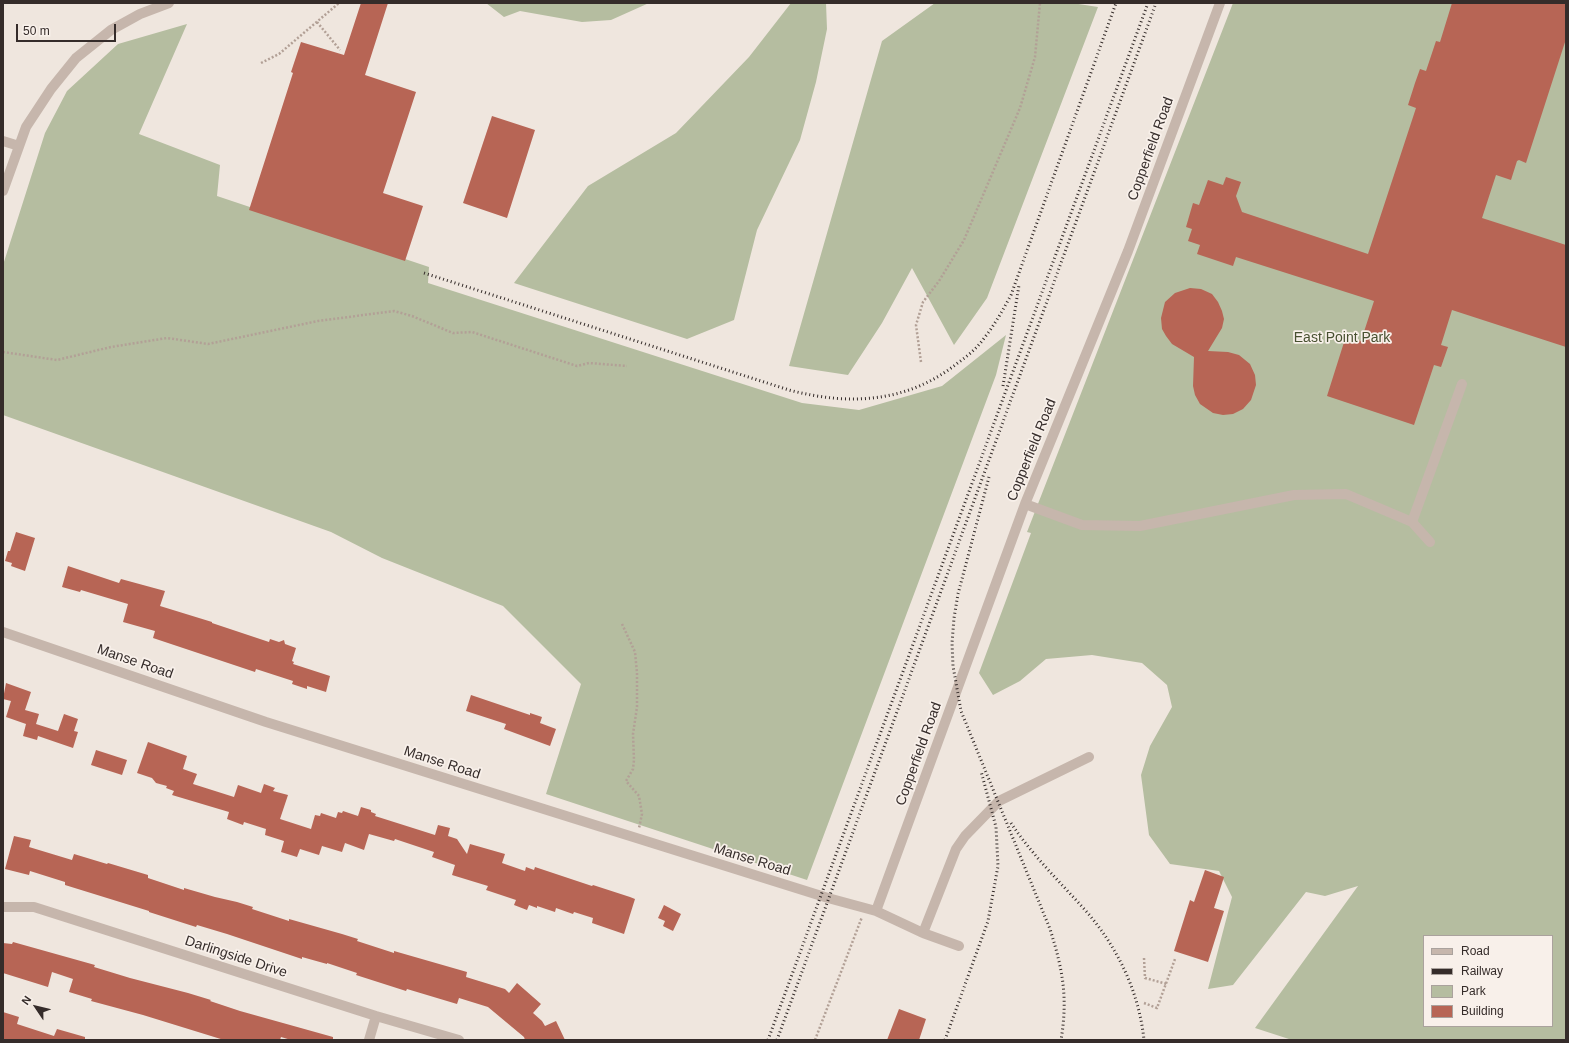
<!DOCTYPE html>
<style>
body{margin:0}
#map{position:relative;width:1569px;height:1043px;overflow:hidden;background:#efe6de;font-family:Arial,sans-serif}
canvas{display:block}
.frame{position:absolute;inset:0;border:4px solid #352c2a;pointer-events:none}
.legend{position:absolute;left:1423px;top:935px;width:130px;height:92px;box-sizing:border-box;background:#f8f0ea;border:1px solid #aaa29d;margin:0;padding:5px 7px;list-style:none;font-size:12px;color:#352c2a}
.legend li{display:flex;align-items:center;gap:8px;height:20px}
.legend b{width:20px;border:1px solid #aaa29d}
.north{position:absolute;left:16px;top:987px;width:40px;height:40px;-webkit-text-stroke:3px #f8f0ea;paint-order:stroke;rotate:305deg;font-size:11px;font-weight:700;line-height:16px;text-align:center;color:#352c2a}
.north::after{content:'';display:block;margin:auto;width:14px;height:18px;background:#352c2a;clip-path:polygon(50% 0,100% 100%,50% 72%,0 100%)}
.scale{position:absolute;left:16px;top:24px;width:100px;height:18px;box-sizing:border-box;border:2px solid #352c2a;border-top:0;padding-left:5px;font-size:12px;line-height:14px;white-space:nowrap;color:#352c2a;-webkit-text-stroke:3px #f8f0ea;paint-order:stroke}
</style>
<div id="map">
<canvas width="1569" height="1043"></canvas>
<div class="frame"></div>
<ul class="legend">
<li><b style="height:5px;background:#c6b6ac"></b>Road</li>
<li><b style="height:5px;background:#352c2a"></b>Railway</li>
<li><b style="height:11px;background:#b5bda0"></b>Park</li>
<li><b style="height:11px;background:#b76555"></b>Building</li>
</ul>
<div class="north">N</div>
<div class="scale">50 m</div>
</div>
<script>
const c = document.querySelector('canvas').getContext('2d');
c.lineJoin = 'round';
function paint(path, color) {
  c.fillStyle = color;
  c.fill(path, 'evenodd');
}
function trace(path, color, width, dash) {
  c.strokeStyle = color;
  c.lineWidth = width;
  c.lineCap = dash ? 'butt' : 'round';
  c.setLineDash(dash || []);
  c.stroke(path);
}
function label(font, color, halo, rows, align = 'center') {
  c.font = font + ' Arial,sans-serif';
  c.lineWidth = 3.5;
  c.setLineDash([]);
  c.textBaseline = 'middle';
  c.strokeStyle = halo;
  c.fillStyle = color;
  for (const [text, x, y, turn = 0] of rows) {
    c.save();
    c.translate(x, y);
    c.rotate((+turn || 0) * Math.PI / 180);
    c.textAlign = isNaN(turn) ? turn : align;
    if (halo) c.strokeText(text, 0, 0);
    c.fillText(text, 0, 0);
    c.restore();
  }
}
paint(new Path2D(`
 M486 3H649L611 20 582 22 520 11 504 17Z
 M791 3H826L827 29 816 82 800 140 757 230 734 320 687 339 514 283 588 186 676 133 749 57Z
 M935 3H1072L1098 7 987 298 954 345 912 268 882 323 848 375 789 366 882 41Z
 M1233 3H1566V1040H1292L1255 1028 1358 886 1325 896 1306 892 1233 985 1208 989 1232 897 1219 871 1170 864 1149 835 1141 775 1150 746 1172 707 1167 685 1142 663 1092 655 1046 659 1020 681 993 695 979 673 1031 533 1027 532ZM1424 936H1552V1026H1424Z
 M187 24 139 134 220 165 217 196 429 267 428 283 802 403 859 410 942 386 1006 335 996 375 807 880 546 794 581 684 503 606 382 558 331 532 3 415V265L45 133 67 91 118 44Z`), '#b5bda0');
paint(new Path2D(`
 M361 3H388L365 75 416 92 383 193 423 206 405 261 249 210 293 73 291 72 301 42 344 55Z
 M1452 3H1566V39L1526 163 1519 160 1517 161 1511 180 1496 175 1482 218 1566 245V347L1452 310 1441 345 1448 347 1441 367 1434 365 1414 425 1327 396 1346 336 1361 341 1374 301 1236 257 1233 266 1197 254 1200 245 1188 241 1192 229 1186 227 1193 203 1199 205 1208 180 1223 185 1226 177 1241 182 1236 196 1242 212 1368 254 1416 108 1408 105 1415 83 1420 69 1426 71 1436 41 1440 42Z
 M492 116 535 130 507 218 463 203Z
 M1190 288 1201 289 1212 294 1218 302 1222 311 1224 319 1222 328 1208 351 1228 352 1239 355 1250 364 1255 375 1256 385 1251 400 1243 409 1233 414 1223 415 1213 413 1200 404 1195 395 1193 386 1194 357 1172 344 1166 336 1162 329 1161 318 1165 302 1175 293Z
 M16 532 35 538 25 571 11 566 12 563 5 561 8 551H10Z
 M68 566 119 583 121 579 165 591 160 606 212 622V623L269 642 270 639 279 642 284 640 285 644 296 648 292 661 294 662 293 664 330 676 326 692 307 686V689L292 684 293 681 256 669 255 672 153 638 155 631 123 622 128 604 81 590 80 592 62 587Z
 M6 683 31 692 25 710 39 714 36 724 58 731 64 714 78 719 74 731 78 732 73 748 38 736 37 740 23 736 26 724 6 717 11 701 3 699Z
 M471 695 530 715V713L542 717 540 723 556 729 550 746 504 729 506 724 466 711Z
 M148 742 187 756 183 769 197 774 193 784 234 797 238 785 261 793 264 784 275 788 273 791 288 795 280 819 311 829 315 815 320 816 321 813 336 818 338 812 342 813 343 811 358 816 361 807 371 810V812L376 814 375 816 435 835 438 825 450 828 448 836 457 839 467 854 470 844 505 854 502 863 525 871 526 867 534 870 535 867 592 886 593 885 630 897 635 899 624 934 592 923 593 918 574 912 573 914 556 908 555 912 537 906V908L529 905 527 910 514 905 516 900 486 890 488 886 452 875 455 865 432 857 434 852 395 839 394 841 369 834 364 850 345 843 342 852 322 846 319 855 300 849 297 857 281 852 284 841 265 835 266 829 244 822 243 825 227 819 229 812 172 795 174 791 166 788 167 786 156 783 152 778 137 773Z
 M96 750 127 760 122 775 91 765Z
 M14 836 31 840 29 847 72 860 74 854 107 864 108 863 148 875V878L184 890V888L215 897 237 902 253 907 252 909 289 921V919L342 934 358 939 357 941 394 953V951L467 972 466 977 505 989 509 993 517 983 541 1004 533 1013 542 1021 545 1026 556 1021 565 1040H525L524 1037 488 1007 459 998 457 1004 407 989 406 991 356 975 357 973 327 963V964L302 957V959L227 934 197 925 196 927 149 912V911L65 885V882L30 871 29 875 5 869Z
 M1205 870 1224 877 1214 908 1224 911 1208 962 1174 951 1190 900 1194 902Z
 M664 905 681 914 673 931 663 926 665 921 658 918Z
 M13 942 95 965 94 967 130 978 188 993 211 1000 210 1001 240 1011 333 1037V1040H291L281 1037 280 1040H224L143 1015 91 1001 92 999 69 992 73 979 52 972 48 987 3 973V943L12 944Z
 M899 1009 926 1019 919 1040H887Z
 M3 1012 19 1017 17 1024 54 1036 57 1029 85 1037V1040H3Z`), '#b76555');
trace(new Path2D(`
 M317 22 340 50
 M261 63 279 54 339 3
 M3 352 57 360 111 347 167 338 208 344 318 321 394 311 412 316 453 333 472 332 577 366 589 363 627 366
 M921 362 916 325 923 302 939 281 964 240 1020 108 1035 57 1040 3
 M622 624 635 652 637 673V707L633 734 634 760 633 769 626 781 639 796 642 814 639 828
 M1144 958 1145 978 1167 984
 M1144 1003 1157 1008 1175 959
 M815 1040 862 917`), '#b2a096', 2.5, [2, 2]);
trace(new Path2D(`
 M3 141 19 146
 M3 191 26 127 51 89 76 58 111 30 140 14 169 3
 M1025 504 1082 525 1140 526 1294 495 1346 494 1412 522 1462 384
 M1412 522 1430 542
 M3 632 266 722 828 898 876 911 923 933 956 849 965 836 999 801 1089 757
 M3 907H34L376 1016 459 1040
 M876 911 1025 504 1128 251 1220 3
 M923 933 959 946
 M369 1040 376 1016`), '#c6b6ac', 10);
trace(new Path2D(`
 M424 273 789 390C850 406 908 403 959 362 969 355 978 347 985 337 995 324 1003 310 1011 295L1116 3
 M1003 386 1019 285
 M989 477 958 594 954 618 952 643 953 666 961 711 1050 929C1063 970 1068 998 1061 1040
 M1011 823C1032 855 1060 882 1086 911 1118 948 1139 992 1144 1040
 M768 1040 1148 3
 M777 1040 1156 3
 M945 1040 988 921 998 866 996 827 981 771`), '#352c2a', 3, [1, 3]);
label('14px', '#352c2a', '#f8f0ea', [
 ["Copperfield Road",1151,149,-70],
 ["Copperfield Road",1032,450,-68],
 ["Manse Road",135,662,19],
 ["Copperfield Road",919,754,-70],
 ["Manse Road",442,763,18],
 ["Manse Road",752,860,17],
 ["Darlingside Drive",236,957,18]
]);
label('14px', '#475030', '#f8f0ea', [
 ["East Point Park",1342,338]
]);
</script>
